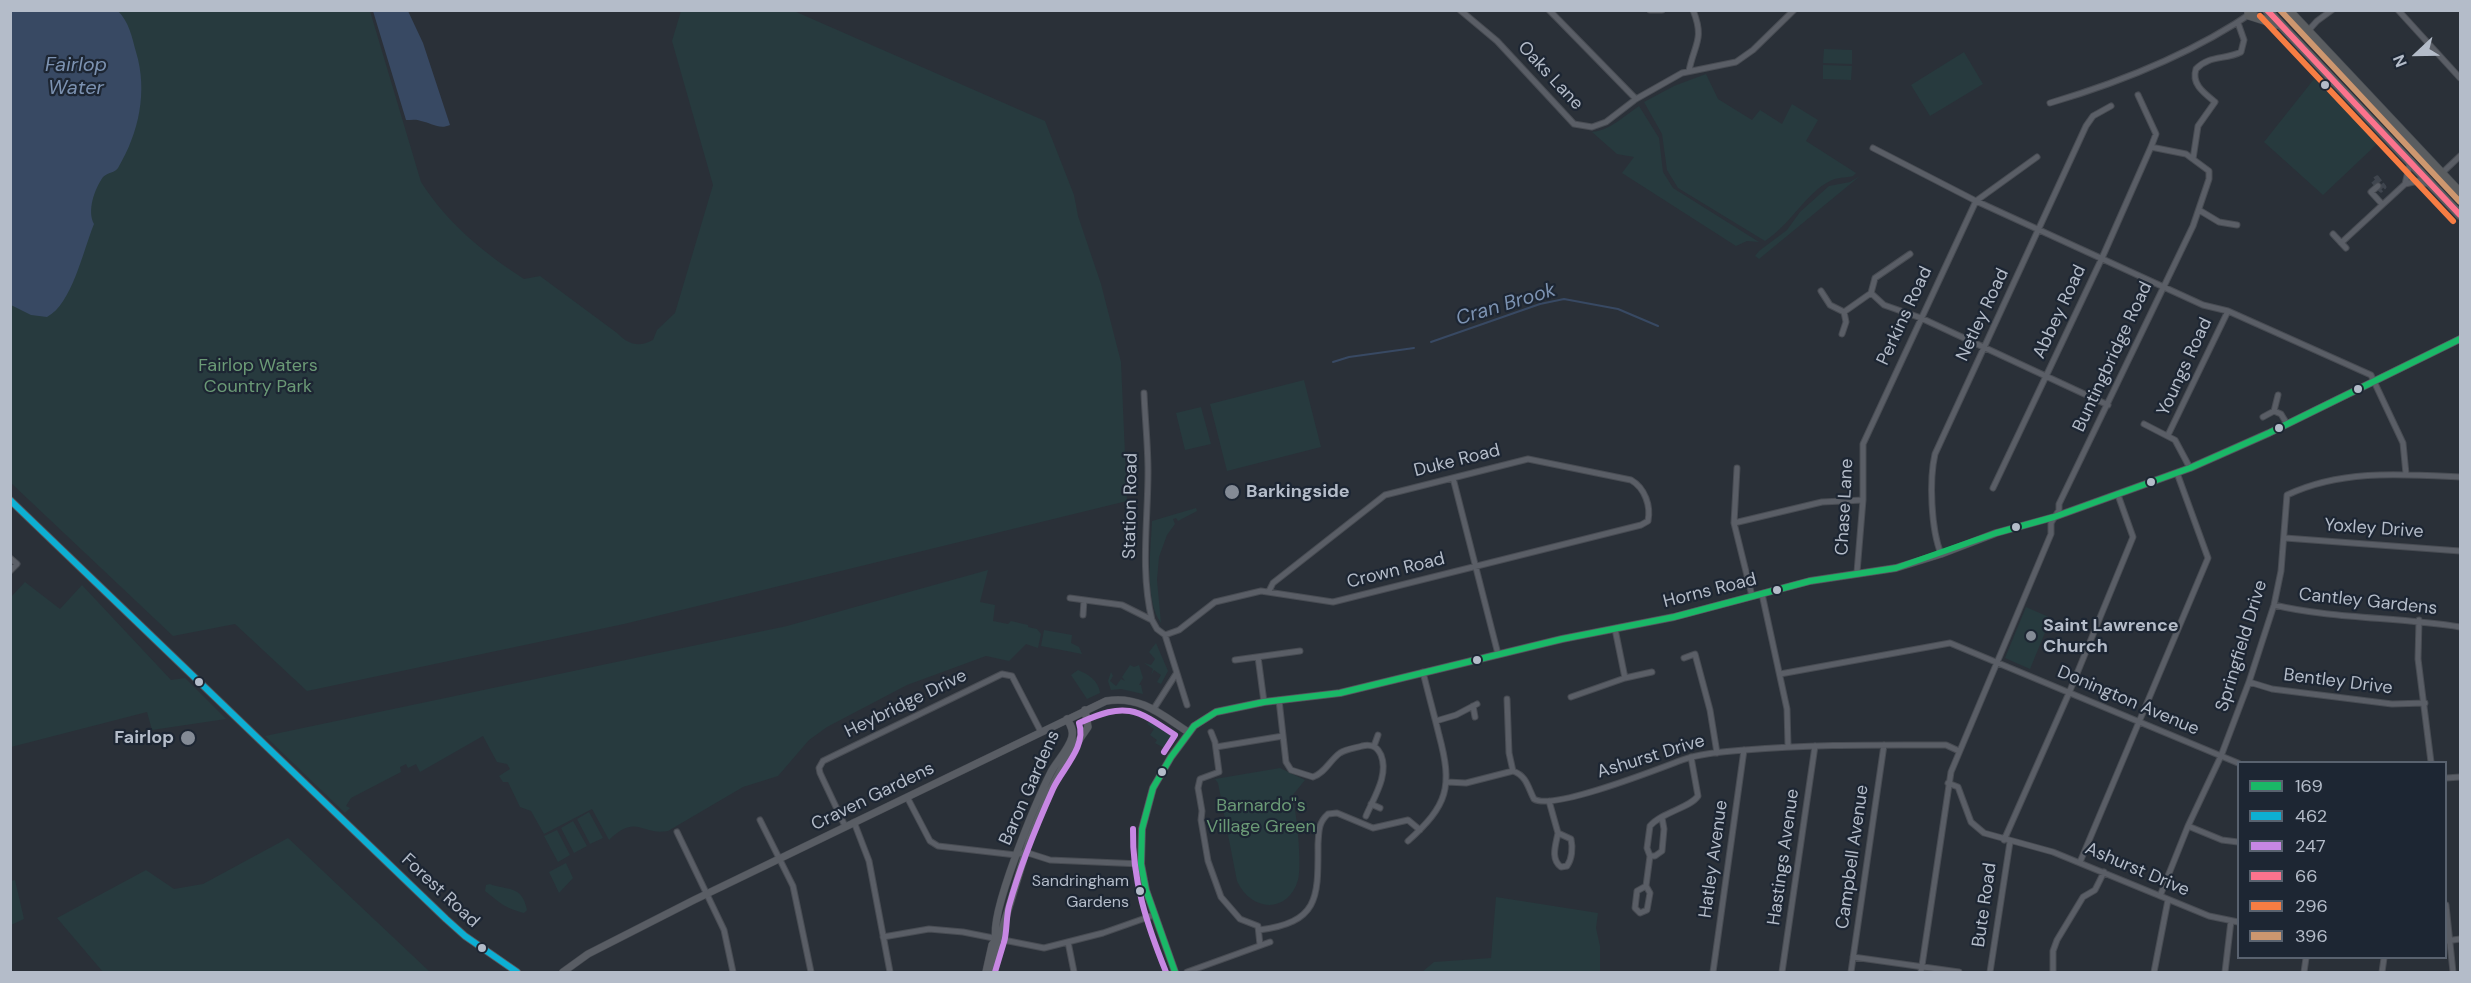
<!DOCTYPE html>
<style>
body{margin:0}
#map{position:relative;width:2471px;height:983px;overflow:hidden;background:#2a3038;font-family:"DM Sans",sans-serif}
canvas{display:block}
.frame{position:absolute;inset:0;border:12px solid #b4bcc9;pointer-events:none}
.legend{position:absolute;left:2237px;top:761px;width:210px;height:198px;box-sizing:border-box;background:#1d2633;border:2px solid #59626f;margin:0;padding:8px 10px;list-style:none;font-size:18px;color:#b4bcc9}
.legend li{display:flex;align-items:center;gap:12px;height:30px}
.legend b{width:30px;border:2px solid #59626f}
.north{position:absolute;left:2387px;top:24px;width:60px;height:60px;-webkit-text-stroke:4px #1d2633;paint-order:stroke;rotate:248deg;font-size:16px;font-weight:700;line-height:24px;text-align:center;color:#b4bcc9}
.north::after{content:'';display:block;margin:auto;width:21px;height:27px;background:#b4bcc9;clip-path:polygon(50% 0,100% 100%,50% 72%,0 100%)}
</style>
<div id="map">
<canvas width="2471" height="983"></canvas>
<div class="frame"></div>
<ul class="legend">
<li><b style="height:8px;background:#1ab867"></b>169</li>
<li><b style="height:8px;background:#0dafd3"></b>462</li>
<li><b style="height:8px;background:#c787e3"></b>247</li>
<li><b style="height:8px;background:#fc738d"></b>66</li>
<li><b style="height:8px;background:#f77d43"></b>296</li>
<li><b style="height:8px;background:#cd976f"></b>396</li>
</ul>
<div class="north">N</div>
</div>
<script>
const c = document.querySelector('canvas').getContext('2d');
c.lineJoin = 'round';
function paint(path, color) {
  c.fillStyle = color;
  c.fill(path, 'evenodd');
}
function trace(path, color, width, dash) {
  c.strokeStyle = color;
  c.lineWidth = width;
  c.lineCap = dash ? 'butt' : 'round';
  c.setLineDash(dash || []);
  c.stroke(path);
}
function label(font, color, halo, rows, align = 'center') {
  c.font = font + ' "DM Sans",sans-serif';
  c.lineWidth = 4.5;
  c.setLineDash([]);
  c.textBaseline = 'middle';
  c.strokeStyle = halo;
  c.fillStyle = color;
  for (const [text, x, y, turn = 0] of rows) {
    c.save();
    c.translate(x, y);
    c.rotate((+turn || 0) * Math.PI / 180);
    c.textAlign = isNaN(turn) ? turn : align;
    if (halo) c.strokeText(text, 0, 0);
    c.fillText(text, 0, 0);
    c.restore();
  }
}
paint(new Path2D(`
 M10 11H370L421 182C447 223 484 253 524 279L540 276 617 333C628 344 638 348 653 340L657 330 675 313 713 185 672 41 681 11H794L1045 121 1074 195 1078 216 1101 284 1121 362 1127 501 624 624 307 691 235 624 173 636 11 483Z
 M1824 49 1852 50V64L1823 63Z
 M1964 52 1983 84 1930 116 1911 85Z
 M1823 65 1852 66 1851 80 1823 79Z
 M1706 74 1718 99 1752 120 1760 110 1782 124 1792 104 1818 120 1806 141 1856 173 1853 176C1846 178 1837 177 1830 181 1806 193 1790 225 1765 241L1678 188 1667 170 1662 134 1644 102 1674 86Z
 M2314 79 2378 143 2323 195 2264 142Z
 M1639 106 1659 138 1663 172 1673 188 1759 242 1747 241 1736 246 1622 173 1634 157 1617 154 1592 132C1611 130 1624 116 1639 106Z
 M1860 176 1759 259 1755 256 1759 251 1787 230 1800 212 1829 186 1850 182Z
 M1304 380 1321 447 1227 471 1210 404Z
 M1201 407 1211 444 1185 450 1176 413Z
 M1196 508 1197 511 1178 521 1176 518 1173 519 1175 524 1167 535 1159 557 1157 580 1161 623C1144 600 1151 549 1152 521Z
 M988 570 980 602 995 605 993 621 1008 624 1011 621 1028 625V627L1037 629 1041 634 1038 648 1026 644 1009 661 986 656 907 685 827 727 809 740 778 776 743 787 668 831C641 836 637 813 609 840L592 809 544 834 531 811 520 807 508 782H503L499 776 510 769 507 764 497 762 483 736 420 772 416 764 408 768 406 764 400 767 401 772 351 798 346 806 350 808 345 813 265 736 787 626Z
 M25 582 60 609 82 585 171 680 185 678 226 719 152 730 147 712 11 747V597Z
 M2026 607 2051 618 2030 669 2005 658Z
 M1044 630 1072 635 1071 643 1079 647 1082 654 1041 646Z
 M1156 643 1168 671 1161 684 1157 682 1161 675 1154 670 1151 675 1153 669 1144 663 1151 665 1155 659 1149 652Z
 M1130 665 1134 667 1139 665 1143 678 1139 685H1141L1143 694 1121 689 1111 690 1108 681 1111 672 1113 676 1110 681 1116 686 1121 679 1125 681 1122 677Z
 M1078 670C1088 674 1099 681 1100 693L1087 699 1071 675Z
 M1151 719 1172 735V740L1166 749 1155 743 1157 740 1150 735 1154 729 1147 724Z
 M1280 768 1305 780 1292 796C1297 811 1302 866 1298 880 1288 914 1251 912 1237 881L1218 783 1215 779Z
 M589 812 603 838 590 844 577 819Z
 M573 821 587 846 574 853 561 828Z
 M557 830 570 855 558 862 544 836Z
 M288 838 430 972H103L57 918 146 870 174 889 203 884Z
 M566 863 573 878 559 893 549 872Z
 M15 880 24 919 11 925V881Z
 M490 884C507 891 522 884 527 910L524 913C502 907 501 903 485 891L486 885Z
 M1496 897 1598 913 1596 928 1600 946V972H1422L1434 962 1491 958Z`), '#273a3e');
paint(new Path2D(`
 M10 11H118C129 22 132 37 136 52 148 91 139 133 118 168 115 173 108 172 103 177 94 190 87 211 94 224 83 251 72 304 47 317L31 315 11 305Z
 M373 11H408L423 43 450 125C439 130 432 123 421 121 417 119 411 120 406 120Z`), '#384963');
trace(new Path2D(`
 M1431 342 1540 304 1564 299 1618 309 1658 326
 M1333 362 1349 357 1414 348`), '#384963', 2);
trace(new Path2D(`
 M2377 178 2384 187 2381 190 2373 181Z`), '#3f454e', 5, [5, 2.5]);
const street = new Path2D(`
 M1460 10 1497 41 1574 124 1592 127 1606 122 1636 99 1682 73 1736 62 1753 50 1794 10
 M1549 10 1636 99
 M1650 10H1662
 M2398 10 2460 78
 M2307 32 2317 21 2332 10
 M1689 71C1694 44 1705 40 1693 10
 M2138 95 2156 134 2151 147
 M2050 103C2121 82 2194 53 2256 10
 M1873 148 1976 201 2203 305 2228 311 2371 375 2403 443 2406 474
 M2193 159 2198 126 2215 102C2204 93 2191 84 2196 69 2209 55 2225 60 2241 52L2244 40 2238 23
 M2410 163 2405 184 2418 181 2428 184
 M2441 174 2460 156
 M2378 186 2371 192 2382 204
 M2199 210 2219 222 2237 225
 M2333 234 2346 248
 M2341 243 2405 184
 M1910 254 1875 278 1871 293 1884 305 1921 318 2108 405
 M1821 291 1830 305 1844 312 1871 293
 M1842 334 1846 322 1844 312
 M1144 393C1145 419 1148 445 1148 472 1148 521 1140 571 1152 620
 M2274 411 2278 395
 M2263 417 2274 411 2281 414 2287 424
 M2144 424 2175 440 2190 468
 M2168 435 2228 311
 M1737 468 1734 523 1752 596
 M1453 478 1498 654
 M1734 523 1822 502 1863 500
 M2285 538 2460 551
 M1941 554C1931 529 1929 480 1935 454L2086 126 2093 116 2111 106
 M10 558 17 564 10 571
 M1857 572 1863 500V444L1976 201 2037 157
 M1762 594 1787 709 1788 745
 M1070 598 1122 605 1152 620 1157 629 1165 635 1187 705
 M2274 605C2333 619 2399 617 2460 627
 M1083 615 1084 600
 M2419 620 2418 659 2431 762
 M1165 635 1179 630 1215 602 1261 591 1333 602 1641 525 1648 521C1651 506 1645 488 1631 480L1528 459 1385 495 1273 583 1269 591
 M1258 657 1264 702
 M1684 658 1695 654 1710 710 1717 753
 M1235 660 1300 651
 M1780 674 1950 643 2238 763
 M1625 678 1652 672
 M2249 682 2272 689 2392 704 2425 703
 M1571 697 1625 678 1615 629
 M1507 699 1509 753 1513 771C1527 776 1528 788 1534 799 1552 811 1658 769 1682 760 1702 753 1724 752 1745 750 1812 744 1879 745 1946 745L1959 751
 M1279 700 1286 762 1291 770 1313 777C1325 773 1330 760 1340 753 1346 749 1355 748 1362 746 1371 744 1377 746 1381 755 1389 775 1374 797 1366 816
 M1473 706 1475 717
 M1153 710 1176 674
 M1436 721 1456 715 1477 704
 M1211 732 1215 742 1219 772 1200 779 1198 788 1202 811 1201 820 1208 861 1221 897 1240 919 1258 926 1260 945
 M1374 746 1378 735
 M1216 747 1283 736
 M2446 778 2460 777
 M1447 782 1466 783 1513 771
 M1948 783 1958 787 1971 822 1984 833 2053 852 2209 916 2238 922
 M907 797 930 841 938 846 1016 855 1025 852 1050 860 1141 864
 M1549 801 1558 833 1571 839C1573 848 1572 859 1567 866L1561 867C1550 859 1556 844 1558 833
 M1371 804 1380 808
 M760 820 793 886 811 972
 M854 822 869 861 890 972
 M845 826 820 773 819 768 823 761 1002 674 1012 676 1041 732
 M2188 826 2222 840 2238 842
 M677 832 724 930 733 972
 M2004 840 2069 693 2133 537 2118 495
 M1408 841C1448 805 1453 787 1439 735 1434 714 1428 693 1423 672
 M1650 856H1655L1662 851 1664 829 1662 818
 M2080 862 2208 558 2177 473
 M1646 886 1637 891 1635 908 1640 913 1647 910 1650 893 1646 886 1650 856 1647 848 1650 826C1662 812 1690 808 1698 796L1691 757
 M2160 896 2188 826 2221 756 2249 682 2274 605 2281 571 2287 495C2341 469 2403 474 2460 477
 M2446 905 2453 972
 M1259 930C1320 922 1318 897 1318 844 1319 831 1318 823 1328 814L1337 813 1373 828 1408 820 1420 830
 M883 937 929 929 963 932 1044 948 1103 933 1154 915
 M2446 941 2460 939
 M1068 942 1074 972
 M1853 957 1959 972
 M1187 972 1270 942
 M1713 972 1744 750
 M1782 972 1815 746
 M1851 972 1884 745
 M1921 972 1951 772 2051 534V523L2059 510V504L2193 226 2209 179V171L2186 154 2151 147 2102 258 1993 488
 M1990 972 2010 842
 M2053 972V951L2057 940 2083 897 2095 890 2104 872
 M2154 972 2168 900
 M2225 972 2231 921
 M2304 972 2306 958
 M2382 972 2384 958`);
const secondary = new Path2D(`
 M10 500 446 919 465 936 517 972
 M563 972 588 954 694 900 1106 701C1140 695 1162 715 1188 732
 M986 972 992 945 996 939C989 913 1037 800 1051 772 1057 761 1069 749 1072 737 1074 730 1070 724 1067 719
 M992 972 997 947 996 939 1001 933 1030 838 1048 794 1070 753 1088 727 1085 710
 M1175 972 1146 890 1141 864 1142 829 1153 788 1171 757 1194 726 1216 712 1264 702 1340 693 1562 639 1674 617 1810 581 1896 568 1941 554 1996 533 2054 517 2190 468 2269 433 2460 339`);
const highway = new Path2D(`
 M2249 10V15L2277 24
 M2267 10 2460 215
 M2288 10 2460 193`);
trace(street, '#484c53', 7);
trace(secondary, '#484c53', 8);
trace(highway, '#474c53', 10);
trace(street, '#5a5e66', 5);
trace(secondary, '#595d64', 7);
trace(highway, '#5a5d60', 9);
trace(new Path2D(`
 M1175 972 1146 890 1141 864 1142 829 1153 788 1171 757 1194 726 1216 712 1264 702 1340 693 1562 639 1674 617 1810 581 1896 568 1996 533 2054 517 2190 468 2269 433 2460 339`), '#1ab867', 6);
trace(new Path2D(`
 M10 500 446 919 465 936 517 972`), '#0dafd3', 6);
trace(new Path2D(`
 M1133 829C1132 880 1147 925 1166 972
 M995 972C998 962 1001 952 1004 942 1007 934 1006 917 1009 906 1020 866 1036 827 1053 789 1062 769 1087 747 1079 723 1126 702 1135 708 1175 735L1164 752`), '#c787e3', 6);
trace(new Path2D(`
 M2267 10 2460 215`), '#fc738d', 6);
trace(new Path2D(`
 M2260 16 2453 221`), '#f77d43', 6);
trace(new Path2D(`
 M2280 10 2460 202`), '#cd976f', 6);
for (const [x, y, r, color] of [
 [2325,85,5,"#b4bcc9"],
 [2358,389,5,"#b4bcc9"],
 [2279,428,5,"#b4bcc9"],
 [2151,482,5,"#b4bcc9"],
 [1232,492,8,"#848b96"],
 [2016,527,5,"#b4bcc9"],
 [1777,590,5,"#b4bcc9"],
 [2031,636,6,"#848b96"],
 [1477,660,5,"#b4bcc9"],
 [199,682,5,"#b4bcc9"],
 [188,738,8,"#848b96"],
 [1162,772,5,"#b4bcc9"],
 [1140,891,5,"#b4bcc9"],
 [482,948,5,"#b4bcc9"]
]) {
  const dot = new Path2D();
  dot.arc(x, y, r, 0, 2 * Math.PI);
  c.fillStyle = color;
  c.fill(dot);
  trace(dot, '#1d2633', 2);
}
label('16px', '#b4bcc9', '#1d2633', [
 ["Sandringham",1129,882],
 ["Gardens",1129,903]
], 'right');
label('18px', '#b4bcc9', '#1d2633', [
 ["Oaks Lane",1550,76,47],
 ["Abbey Road",2060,312,-65],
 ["Netley Road",1983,315,-65],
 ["Perkins Road",1905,316,-65],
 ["Buntingbridge Road",2113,357,-65],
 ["Youngs Road",2185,367,-65],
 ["Duke Road",1457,461,-14],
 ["Station Road",1131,506,-89],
 ["Chase Lane",1845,507,-87],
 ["Yoxley Drive",2374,529,4],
 ["Crown Road",1396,571,-14],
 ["Horns Road",1710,591,-14],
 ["Cantley Gardens",2368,602,6],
 ["Springfield Drive",2242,646,-73],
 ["Bentley Drive",2338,682,7],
 ["Donington Avenue",2128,701,23],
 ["Heybridge Drive",906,704,-26],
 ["Ashurst Drive",1651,757,-17],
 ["Baron Gardens",1030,788,-66],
 ["Craven Gardens",873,797,-26],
 ["Hastings Avenue",1784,857,-82],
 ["Campbell Avenue",1853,857,-82],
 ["Hatley Avenue",1714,859,-82],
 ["Ashurst Drive",2137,870,23],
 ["Forest Road",440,891,43],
 ["Bute Road",1985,905,-82]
]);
label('18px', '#6b9a76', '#1d2633', [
 ["Fairlop Waters",258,366],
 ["Country Park",258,387],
 ["Barnardo''s",1261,806],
 ["Village Green",1261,827]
]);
label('bold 18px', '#b4bcc9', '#1d2633', [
 ["Barkingside",1246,492],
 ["Saint Lawrence",2043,626],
 ["Church",2043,647],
 ["Fairlop",174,738,"right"]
], 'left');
label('italic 20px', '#7c92b1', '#1d2633', [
 ["Fairlop",76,66],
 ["Water",76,89],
 ["Cran Brook",1506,305,-17]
]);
</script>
